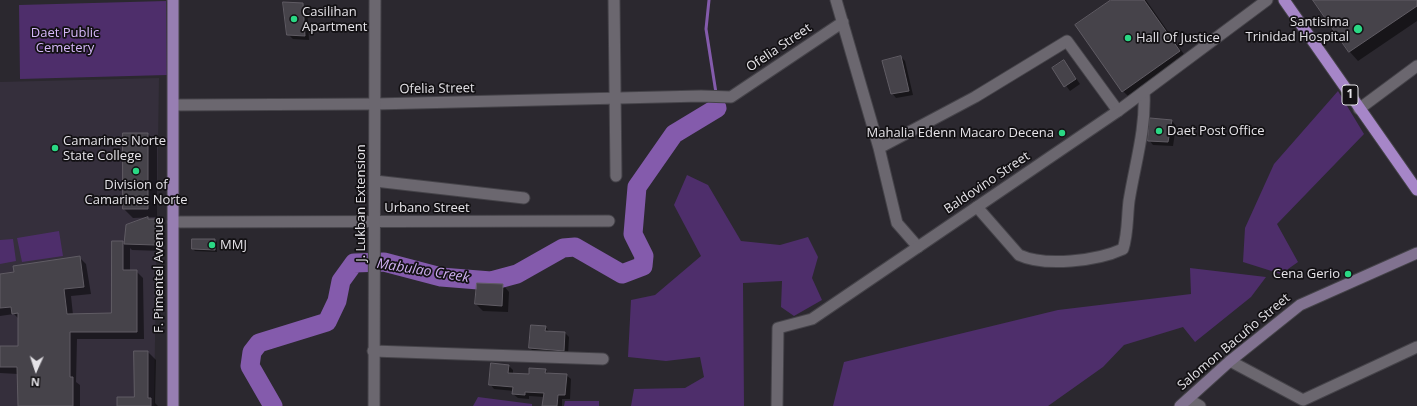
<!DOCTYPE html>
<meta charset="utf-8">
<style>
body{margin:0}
#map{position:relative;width:1417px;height:406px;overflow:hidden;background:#2b282f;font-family:"Open Sans",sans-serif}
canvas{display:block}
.north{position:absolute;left:16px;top:350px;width:40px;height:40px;-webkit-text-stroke:3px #131114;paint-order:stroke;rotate:183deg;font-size:11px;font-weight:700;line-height:16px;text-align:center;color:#e5e3e8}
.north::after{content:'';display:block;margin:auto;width:14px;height:18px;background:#e5e3e8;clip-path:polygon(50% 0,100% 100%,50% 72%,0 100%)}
</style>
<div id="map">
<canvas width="1417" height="406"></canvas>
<div class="north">N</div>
</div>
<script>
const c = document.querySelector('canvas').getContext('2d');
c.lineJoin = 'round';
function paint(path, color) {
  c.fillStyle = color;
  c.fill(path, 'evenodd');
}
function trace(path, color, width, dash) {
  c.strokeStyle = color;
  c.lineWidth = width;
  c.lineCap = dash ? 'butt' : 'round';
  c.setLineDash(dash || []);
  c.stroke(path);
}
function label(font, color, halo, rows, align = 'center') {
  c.font = font + ' "Open Sans",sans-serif';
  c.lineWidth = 3.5;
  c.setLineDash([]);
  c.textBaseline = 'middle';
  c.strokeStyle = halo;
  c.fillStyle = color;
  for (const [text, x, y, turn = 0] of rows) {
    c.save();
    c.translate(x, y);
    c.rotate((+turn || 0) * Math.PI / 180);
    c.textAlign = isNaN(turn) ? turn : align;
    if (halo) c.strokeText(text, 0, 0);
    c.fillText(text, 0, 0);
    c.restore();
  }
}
paint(new Path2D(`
 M159 78 154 406H0V82Z`), '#352f3c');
paint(new Path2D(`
 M166 1 167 75 20 79 19 5Z
 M1338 91 1364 134 1277 224 1298 262 1281 274 1243 262 1245 228 1274 164Z
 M687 175 708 185 741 241 780 245 808 237 818 257 812 278 822 300 794 316 781 307 782 281 743 283 744 406H631L634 389 685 388 704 377 700 357 666 361 628 357 631 300 655 295 701 256 674 205Z
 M59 231 63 256 22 262 17 238Z
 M13 239 16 261 0 264V240Z
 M1190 268 1266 277 1251 297 1195 342 1183 327 1124 345 1103 367 1048 406H833L844 362 1058 310 1191 294Z
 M478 397 532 404V406H473Z
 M565 401H599V406H564Z`), '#4e2e6b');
paint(new Path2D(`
 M1113 0H1146L1188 60 1132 100 1123 91Z
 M1314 0H1417V21L1358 61 1350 52Z
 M302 4 307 8 309 40 293 39 288 34Z
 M901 57 905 61 913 95 896 98 892 93Z
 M1064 61 1080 84 1070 91 1053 68Z
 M1172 121 1176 126 1173 146 1153 145 1149 140Z
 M148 134 157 143V217L133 218 124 209Z
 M148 218 155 220 162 227V251L132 250 130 248V271H136L143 278 144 339H77L76 382 80 385V406H19L18 374 0 373V347H19V319L14 314 0 316V275L15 273 79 257 86 264 91 294 71 296 73 315 112 314 123 242 125 244 127 225Z
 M193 240H215L217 242V252L195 251 193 249Z
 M503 285 509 292 508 312 483 311 476 304Z
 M545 327 550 332 565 333 569 337 568 355 534 352 530 348Z
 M148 352 156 360 155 403 158 406H118L135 398Z
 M508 365 513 370V374L530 375 545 370 549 374 566 375 571 379 570 399H562V406H543L544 397 529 396V399L518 398 513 394 514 391 494 389 490 384Z`), '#0007');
trace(new Path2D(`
 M709 0 706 29 716 93
 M716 99 717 108`), '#845bac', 3);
trace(new Path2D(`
 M273 406 250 366 252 352 259 343 327 322 337 301 341 281 354 263 384 262 441 277 491 281 517 274 563 248 575 247 622 274 643 266 644 256 633 234 637 187 674 134 717 108`), '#845bac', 19);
const building = new Path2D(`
 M1111 0H1144L1180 51 1122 92 1075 25Z
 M1313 0H1417V6L1349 52Z
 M283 2 303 3 305 36 287 35Z
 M901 56 909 91 891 94 882 61Z
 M1064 60 1076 79 1064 87 1052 68Z
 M1150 118 1172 120 1168 142 1148 141Z
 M123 133H148V209H123Z
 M148 217V219H156L155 245 124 244 126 225Z
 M192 239H215V250L192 249Z
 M112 241H123V270H137V332H70V377H73V406H18L17 367H0V346H18V313L12 314 11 307 0 308V274L14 272 13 266 80 256 84 287 64 289 67 314 111 313Z
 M477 283 503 284 502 306 475 304Z
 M531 325 546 326 545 331 565 332 564 351 529 348Z
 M134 351H148V398H151V406H117V397H134Z
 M491 363 509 365 508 373 529 374V368L546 369 545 373 567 374 565 395H558L557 406H542L544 393 525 392V395L512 394 513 387 489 385Z`);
paint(building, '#46434a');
trace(building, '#605c64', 1);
const minor = new Path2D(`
 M614 0 616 176
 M836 0 879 148 897 223 918 247
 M174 105 375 104 701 96 731 97 843 22
 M1359 109 1417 66
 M879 148 975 97 1067 41 1118 111
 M375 181 524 198
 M977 207 1019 255C1045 267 1097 261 1123 249 1128 234 1127 217 1129 201 1135 164 1146 129 1144 92
 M173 222 609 221
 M373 351 603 359
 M1230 361 1303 400 1417 347
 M1188 399 1200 406`);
const tertiary = new Path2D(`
 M374 406 375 0
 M777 406 778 328 812 319 1118 111 1267 0`);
const secondary = new Path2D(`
 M1180 406 1230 361 1300 305 1417 253`);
const primary = new Path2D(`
 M173 0V406`);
const trunk = new Path2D(`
 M1284 0 1417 190`);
trace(minor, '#454349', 13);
trace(tertiary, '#454349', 13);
trace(secondary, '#454349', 13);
trace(primary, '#454349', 13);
trace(trunk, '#454349', 13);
trace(minor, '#6b676f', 11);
trace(tertiary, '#6b676f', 11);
trace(secondary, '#817290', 11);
trace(primary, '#977eb2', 11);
trace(trunk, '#a686c8', 11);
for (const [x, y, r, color] of [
 [294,19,4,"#2ad884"],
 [1358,29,5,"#2ad884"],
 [1128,38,4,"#2ad884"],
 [1159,131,4,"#2ad884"],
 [1062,133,4,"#2ad884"],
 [55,148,4,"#2ad884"],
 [136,171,4,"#2ad884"],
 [212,245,4,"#2ad884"],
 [1348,274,4,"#2ad884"]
]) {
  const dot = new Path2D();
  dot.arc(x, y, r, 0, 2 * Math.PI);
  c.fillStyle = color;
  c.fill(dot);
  trace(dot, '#131114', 1.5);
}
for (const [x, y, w] of [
 [1350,95,16]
]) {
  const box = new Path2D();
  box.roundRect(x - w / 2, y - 10, w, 20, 3);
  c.fillStyle = '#131114';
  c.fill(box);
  trace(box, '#e5e3e8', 1);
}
label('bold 12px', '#e5e3e8', null, [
 ["1",1350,95]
]);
label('13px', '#e5e3e8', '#131114', [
 ["Casilihan",302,12],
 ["Apartment",302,27],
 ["Santisima",1349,22,"right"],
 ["Trinidad Hospital",1349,37,"right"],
 ["Hall Of Justice",1136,38],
 ["Daet Post Office",1167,131],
 ["Mahalia Edenn Macaro Decena",1054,133,"right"],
 ["Camarines Norte",63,141],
 ["State College",63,156],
 ["Division of",136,185,"center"],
 ["Camarines Norte",136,200,"center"],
 ["MMJ",220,245],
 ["Cena Gerio",1340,274,"right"]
], 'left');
label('13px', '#d6b8f9', '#131114', [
 ["Daet Public",65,33],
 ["Cemetery",65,48]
]);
label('13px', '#e5e3e8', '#131114', [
 ["Ofelia Street",779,48,-34],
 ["Ofelia Street",437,89,-1],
 ["Baldovino Street",987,183,-34],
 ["J. Lukban Extension",361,203,-90],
 ["Urbano Street",427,208],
 ["F. Pimentel Avenue",159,275,-90],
 ["Salomon Bacuño Street",1234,342,-40]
]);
label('italic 14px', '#ceaff0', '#131114', [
 ["Mabulao Creek",423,271,9]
]);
</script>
